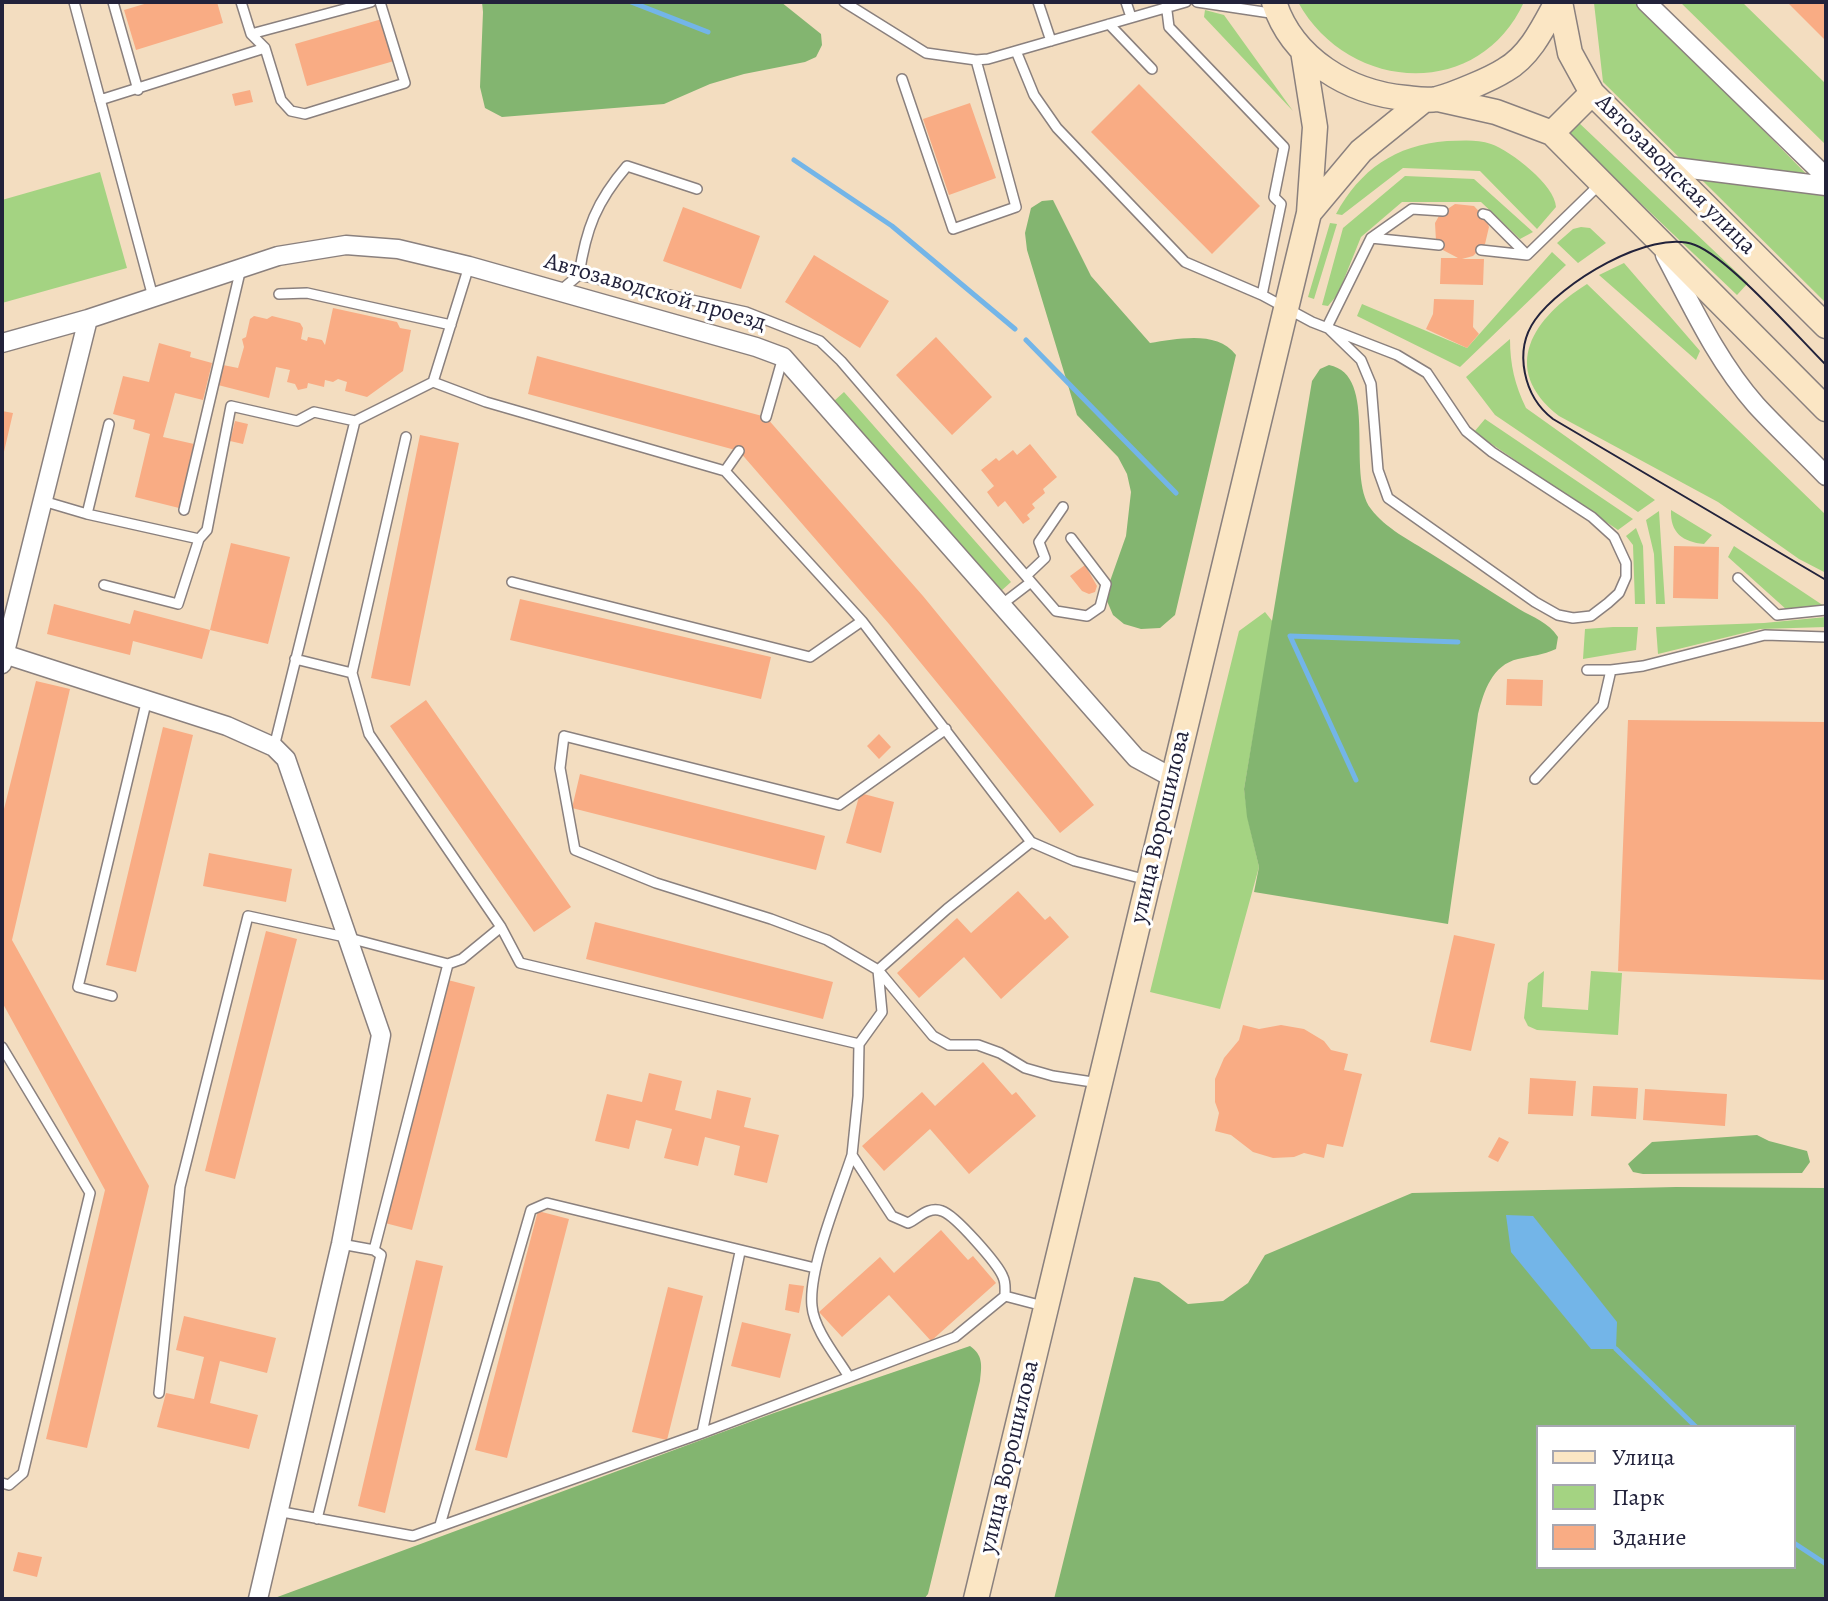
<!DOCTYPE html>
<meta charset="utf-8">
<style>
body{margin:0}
#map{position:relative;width:1828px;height:1601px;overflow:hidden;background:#f3ddc0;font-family:Alegreya,serif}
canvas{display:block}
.frame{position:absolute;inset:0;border:4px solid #22223b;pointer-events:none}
.legend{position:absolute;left:1536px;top:1425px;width:260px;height:144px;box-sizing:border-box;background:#fff;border:2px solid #a7a7b1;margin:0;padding:10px 14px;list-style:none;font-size:24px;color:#22223b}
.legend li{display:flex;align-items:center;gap:16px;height:40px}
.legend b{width:40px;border:2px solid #a7a7b1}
</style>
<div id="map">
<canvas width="1828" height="1601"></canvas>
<div class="frame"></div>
<ul class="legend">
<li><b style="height:10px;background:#fbe6c4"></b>Улица</li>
<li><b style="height:22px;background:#a4d382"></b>Парк</li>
<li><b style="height:22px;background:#f9ac84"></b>Здание</li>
</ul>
</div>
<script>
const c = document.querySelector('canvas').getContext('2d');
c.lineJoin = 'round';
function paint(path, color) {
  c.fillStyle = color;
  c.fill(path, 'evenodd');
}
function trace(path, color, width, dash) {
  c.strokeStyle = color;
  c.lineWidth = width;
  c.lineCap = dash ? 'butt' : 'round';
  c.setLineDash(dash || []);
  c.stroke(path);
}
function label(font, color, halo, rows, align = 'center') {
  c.font = font + ' Alegreya,serif';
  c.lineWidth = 6;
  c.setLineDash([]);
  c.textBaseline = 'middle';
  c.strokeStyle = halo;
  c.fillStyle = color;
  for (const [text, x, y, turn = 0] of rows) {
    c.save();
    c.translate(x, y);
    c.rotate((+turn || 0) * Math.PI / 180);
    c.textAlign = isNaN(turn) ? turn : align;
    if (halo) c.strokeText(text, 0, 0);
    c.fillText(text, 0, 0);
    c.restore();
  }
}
paint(new Path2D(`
 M1298 2H1524C1479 101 1348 93 1298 2Z
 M1637 2 1826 194V303L1603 82 1594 3Z
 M1680 2H1742L1826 84V145Z
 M1205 10 1224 15 1293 111 1204 17Z
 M1577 121 1748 283 1737 295 1568 134V125Z
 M1447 141C1461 141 1477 139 1491 144 1511 151 1555 185 1556 207L1537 229 1480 171 1403 168 1342 215 1336 214C1360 170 1395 145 1447 141Z
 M100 172 127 268 2 303V200Z
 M1405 176 1474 179 1533 232 1520 239 1481 202H1402L1361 237 1338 294 1328 306 1322 305 1343 228Z
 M1330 223 1337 224 1314 299 1308 297Z
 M1581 227 1590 228 1606 243 1578 263 1557 243 1573 229Z
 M1552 252 1566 265 1460 367 1357 316 1362 304 1467 348Z
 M1624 263 1700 351 1696 360 1599 275Z
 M1587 284 1826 515V573L1799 559 1718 502 1559 416C1498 368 1534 317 1587 284Z
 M1510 339C1510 365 1515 385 1526 408L1655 500 1638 512 1495 415 1466 377Z
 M844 392 1011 582 1001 591 834 401Z
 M1485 419 1633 519 1618 530 1474 432Z
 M1671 510 1712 535 1704 544C1683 542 1670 533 1671 510Z
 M1659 511 1665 604H1656L1654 554 1646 520Z
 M1636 528 1643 546 1645 604H1635L1633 545 1626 536Z
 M1734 546 1824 606 1787 610 1728 557Z
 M1265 612 1273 622 1244 789 1248 819 1259 867 1220 1009 1150 992 1239 631Z
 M1826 617V627L1760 629 1658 654 1656 627 1764 623Z
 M1613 627H1638L1636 650 1583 659 1585 629Z
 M1544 971 1542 1007 1588 1010 1591 971 1622 973 1618 1035 1537 1030 1528 1026 1524 1018 1528 983Z`), '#a4d382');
paint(new Path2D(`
 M482 2H781L821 34 822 45 816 57 805 62 744 74 710 84 664 104 502 117 485 108 480 87 483 12Z
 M1053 200 1091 276 1150 343C1178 339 1217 330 1236 355L1175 615 1160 628 1141 629 1124 624 1113 615 1107 601 1109 584 1126 536 1131 492 1127 474 1118 457 1077 415 1027 250 1025 233 1031 208 1042 201Z
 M1329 365C1380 375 1345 474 1371 509 1385 528 1411 541 1430 553 1460 572 1489 590 1519 609 1534 618 1548 622 1558 637L1556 649C1543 655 1531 656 1518 659 1492 665 1484 691 1478 714L1448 924 1254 892 1259 867 1247 817 1244 789 1312 381 1320 369Z
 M1757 1135 1769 1141 1807 1151 1810 1162 1802 1173 1643 1174 1633 1172 1628 1164 1652 1142Z
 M1676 1187 1826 1188V1599H1054L1134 1277 1159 1282 1188 1304 1223 1301 1248 1283 1265 1255 1412 1193ZM1538 1427H1794V1567H1538Z
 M970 1346C983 1355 982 1365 980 1381L928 1594 924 1599H272L774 1413Z`), '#83b570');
paint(new Path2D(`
 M1506 1215 1533 1216 1617 1322 1616 1349H1591L1511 1252Z`), '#73b5e8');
trace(new Path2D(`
 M631 2 708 32
 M794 160 892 226 1015 329
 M1026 340 1176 493
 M1356 780 1290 636 1458 642
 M1616 1349 1696 1427
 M1794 1543 1826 1564`), '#73b5e8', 5);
paint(new Path2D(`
 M151 2H217L223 23 136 50 124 10Z
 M1787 2H1822L1826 6V41Z
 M382 19 394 61 307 86 295 44Z
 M1139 84 1260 206 1212 254 1091 132Z
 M250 90 253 102 235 106 232 94Z
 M970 103 996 178 949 195 923 119Z
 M1455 204 1474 206 1486 219 1489 227 1485 244 1473 256 1462 259H1484L1483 285 1440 284 1441 258H1458L1441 249 1436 241 1435 223 1440 214Z
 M683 207 760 236 741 289 663 261Z
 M814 255 889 301 860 348 785 302Z
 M1434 299 1474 300 1473 327 1479 334 1467 348 1426 329 1433 314Z
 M333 308 397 322 400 328 411 330 403 371 367 397 345 391 347 382 338 379 333 382 325 380 324 387 308 383 307 388 298 390 295 384 287 382 290 370 276 367 269 398 218 385 223 365 238 368 244 347 242 339 246 337 250 319 254 316 267 319 272 316 300 323 303 328 301 339 307 341 308 337 322 340 325 345Z
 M936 337 992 397 952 435 896 375Z
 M159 343 191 352 190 357 212 363 203 400 175 393 163 437 194 444 179 508 135 497 150 434 133 429 135 420 113 414 123 376 149 382Z
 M537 356 766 417 923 596 1094 805 1060 833 889 624 739 451 528 394Z
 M2 411 13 413 3 456H2Z
 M235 421 248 424 243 444 230 441Z
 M420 435 459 443 410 686 371 678Z
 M1030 444 1057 477 1043 489 1045 493 1032 504 1035 508 1027 515 1030 519 1023 524 1005 501 998 507 987 492 994 486 981 470 996 458 999 461 1013 450 1017 455Z
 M231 543 290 557 268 644 210 630Z
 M1674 546 1719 547 1718 599 1673 598Z
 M1085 565 1097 586 1095 592 1089 594 1082 591 1070 576Z
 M520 599 771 657 761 699 510 640Z
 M54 604 130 624 134 610 210 630 202 659 133 641 130 655 47 634Z
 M1507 679 1543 680 1542 706 1506 705Z
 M36 681 70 689 12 940 149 1186 87 1448 46 1439 105 1190 2 1002V817Z
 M426 700 571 907 534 932 390 726Z
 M1628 720 1826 722V980L1618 971Z
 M163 727 193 735 136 972 106 965Z
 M879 734 891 747 879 759 867 746Z
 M580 774 825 836 816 870 572 808Z
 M860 793 894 802 881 853 846 843Z
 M209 853 292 869 286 902 203 886Z
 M1018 891 1045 920 1050 916 1069 937 1001 999 964 957 919 998 897 973 957 918 971 933Z
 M595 922 833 982 823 1019 586 959Z
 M266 931 297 939 235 1179 205 1171Z
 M1454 935 1495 944 1471 1051 1430 1042Z
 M448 980 475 987 412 1230 385 1223Z
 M1243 1025 1259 1029 1281 1025 1304 1029 1324 1041 1331 1050 1348 1054 1344 1070 1362 1074 1343 1147 1327 1144 1324 1158 1304 1153 1294 1157 1273 1158 1253 1152 1231 1135 1215 1131 1219 1113 1215 1102V1079L1224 1058 1239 1040Z
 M983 1062 1012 1095 1016 1092 1036 1116 969 1174 930 1129 884 1171 862 1146 922 1092 935 1106Z
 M649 1073 682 1081 675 1110 711 1119 717 1090 751 1098 744 1127 779 1135 767 1183 734 1175 740 1146 705 1137 698 1166 664 1158 672 1129 636 1120 629 1149 595 1141 607 1094 642 1102Z
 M1530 1078 1576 1081 1573 1116 1528 1114Z
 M1593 1086 1638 1088 1636 1119 1591 1116Z
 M1645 1089 1727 1094 1725 1126 1643 1120Z
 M1499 1137 1509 1142 1498 1162 1488 1157Z
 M538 1211 569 1219 507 1458 475 1450Z
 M941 1230 968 1260 973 1256 996 1283 931 1341 889 1295 842 1337 819 1312 880 1257 894 1273Z
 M416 1260 443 1266 385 1513 358 1506Z
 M789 1284 804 1286 799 1313 785 1310Z
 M668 1287 703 1296 667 1440 632 1432Z
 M184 1316 276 1338 267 1373 220 1361 210 1403 258 1415 249 1449 157 1427 166 1393 194 1399 204 1357 176 1350Z
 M742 1322 791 1334 780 1378 731 1366Z
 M18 1552 42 1557 37 1577 13 1571Z`), '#f9ac84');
const service = new Path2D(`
 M74 2 153 297
 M113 2 138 90
 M844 2 926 53 976 60 988 59 1186 2
 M1038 2 1051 41
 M1126 2 1131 17
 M1197 2 1277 14
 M1166 3 1169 27 1284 147 1274 197 1281 204 1262 295
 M1109 24 1152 69
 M251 34 371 2
 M265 48 281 100 291 111 305 114 405 83 380 2
 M1016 51 1034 95 1057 128 1185 262 1262 295 1312 322 1397 355 1427 373 1466 431 1492 452 1592 517 1614 537 1626 563V577L1619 593 1608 603 1591 616 1573 618 1558 615 1535 602 1388 498 1378 470 1371 384 1361 360 1327 327
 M902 79 953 229 1016 207 976 60
 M100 100 265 48 251 34 241 2
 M1483 214 1487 215 1527 255
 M1371 238 1439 245
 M1481 250 1527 255 1599 185
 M579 275C586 229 596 202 627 166L697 189
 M561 290 579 275 746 312 820 341 841 361 1056 611 1087 616 1100 607 1106 584 1071 538
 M279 294 307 293 451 325
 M1327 327 1371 238 1412 209 1443 211
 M433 382 486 402 725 471 862 621 1031 842 1075 861 1147 880
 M766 417 783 357
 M725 471 739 451
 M43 501 87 514 109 424
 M184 510 241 268
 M87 514 199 539 207 530 231 406 297 421 314 412 355 421
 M1026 576 1045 558 1039 542 1063 507
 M1738 578 1777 615 1826 610
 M512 582 810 657 862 621
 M104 585 178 604 199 539
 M1001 605 1031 582
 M295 659 352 673 369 734 501 927 520 963 859 1044
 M1587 670H1611
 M352 673 406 437
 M274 747 355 421 433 382 469 266
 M1535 779 1603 705 1611 670 1643 666 1765 635 1826 637
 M1031 842 947 909 878 970 933 1036 949 1045H978L1000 1053 1025 1068 1053 1076 1099 1083
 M112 996 78 987 147 699
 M2 1047 90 1193 23 1473 9 1485 2 1483
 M374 1250 448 964 462 959 501 927
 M1005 1296 1043 1306
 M849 1377C837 1357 814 1330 812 1306 808 1269 840 1192 852 1155
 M159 1393 180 1187 248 916 345 937 448 964
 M702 1433 740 1252
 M277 1511 413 1536 702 1433 955 1337 1005 1296C1005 1289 1006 1283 1003 1277 998 1264 955 1215 942 1211 928 1206 919 1218 908 1223L892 1216 852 1155 858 1096 859 1044 882 1012 878 970 827 940 771 919 656 883 575 850 560 768 564 736 839 805 946 729
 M317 1519 381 1255 374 1250 341 1244
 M440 1525 531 1210 547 1203 815 1268`);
const minor = new Path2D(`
 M1646 2 1826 177
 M1667 166 1826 186
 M1665 255C1692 306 1717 361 1756 405 1778 429 1803 452 1826 476
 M2 343 88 319 278 256 346 245 398 249 469 266 756 347 783 357 1136 758 1173 778
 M4 654 227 726 274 747 286 759 381 1035 341 1244 258 1599
 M2 664 88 319`);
const secondary = new Path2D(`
 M1274 2C1292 59 1349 93 1406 98 1416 99 1426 101 1437 99 1453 95 1491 79 1505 70 1530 56 1544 26 1557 2
 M1560 2 1570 53 1592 93 1826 326
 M1303 51 1315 127 1309 213
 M1438 99 1496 112 1552 133 1826 409
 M1552 133 1592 93
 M976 1599 1309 213 1361 151 1424 100`);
trace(service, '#8a807e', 12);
trace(minor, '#8a807e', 21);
trace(secondary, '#8a807e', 27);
trace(service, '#fff', 9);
trace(minor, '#fff', 18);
trace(secondary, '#fbe6c4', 24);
trace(new Path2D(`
 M1826 365C1797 336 1729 258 1695 245 1650 228 1560 284 1535 320 1513 351 1524 397 1553 419L1826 580`), '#22223b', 2);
label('24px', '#22223b', '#fff', [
 ["Автозаводская улица",1675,175,45],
 ["Автозаводской проезд",655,293,16],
 ["улица Ворошилова",1161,827,-77],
 ["улица Ворошилова",1010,1457,-77]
]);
</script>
